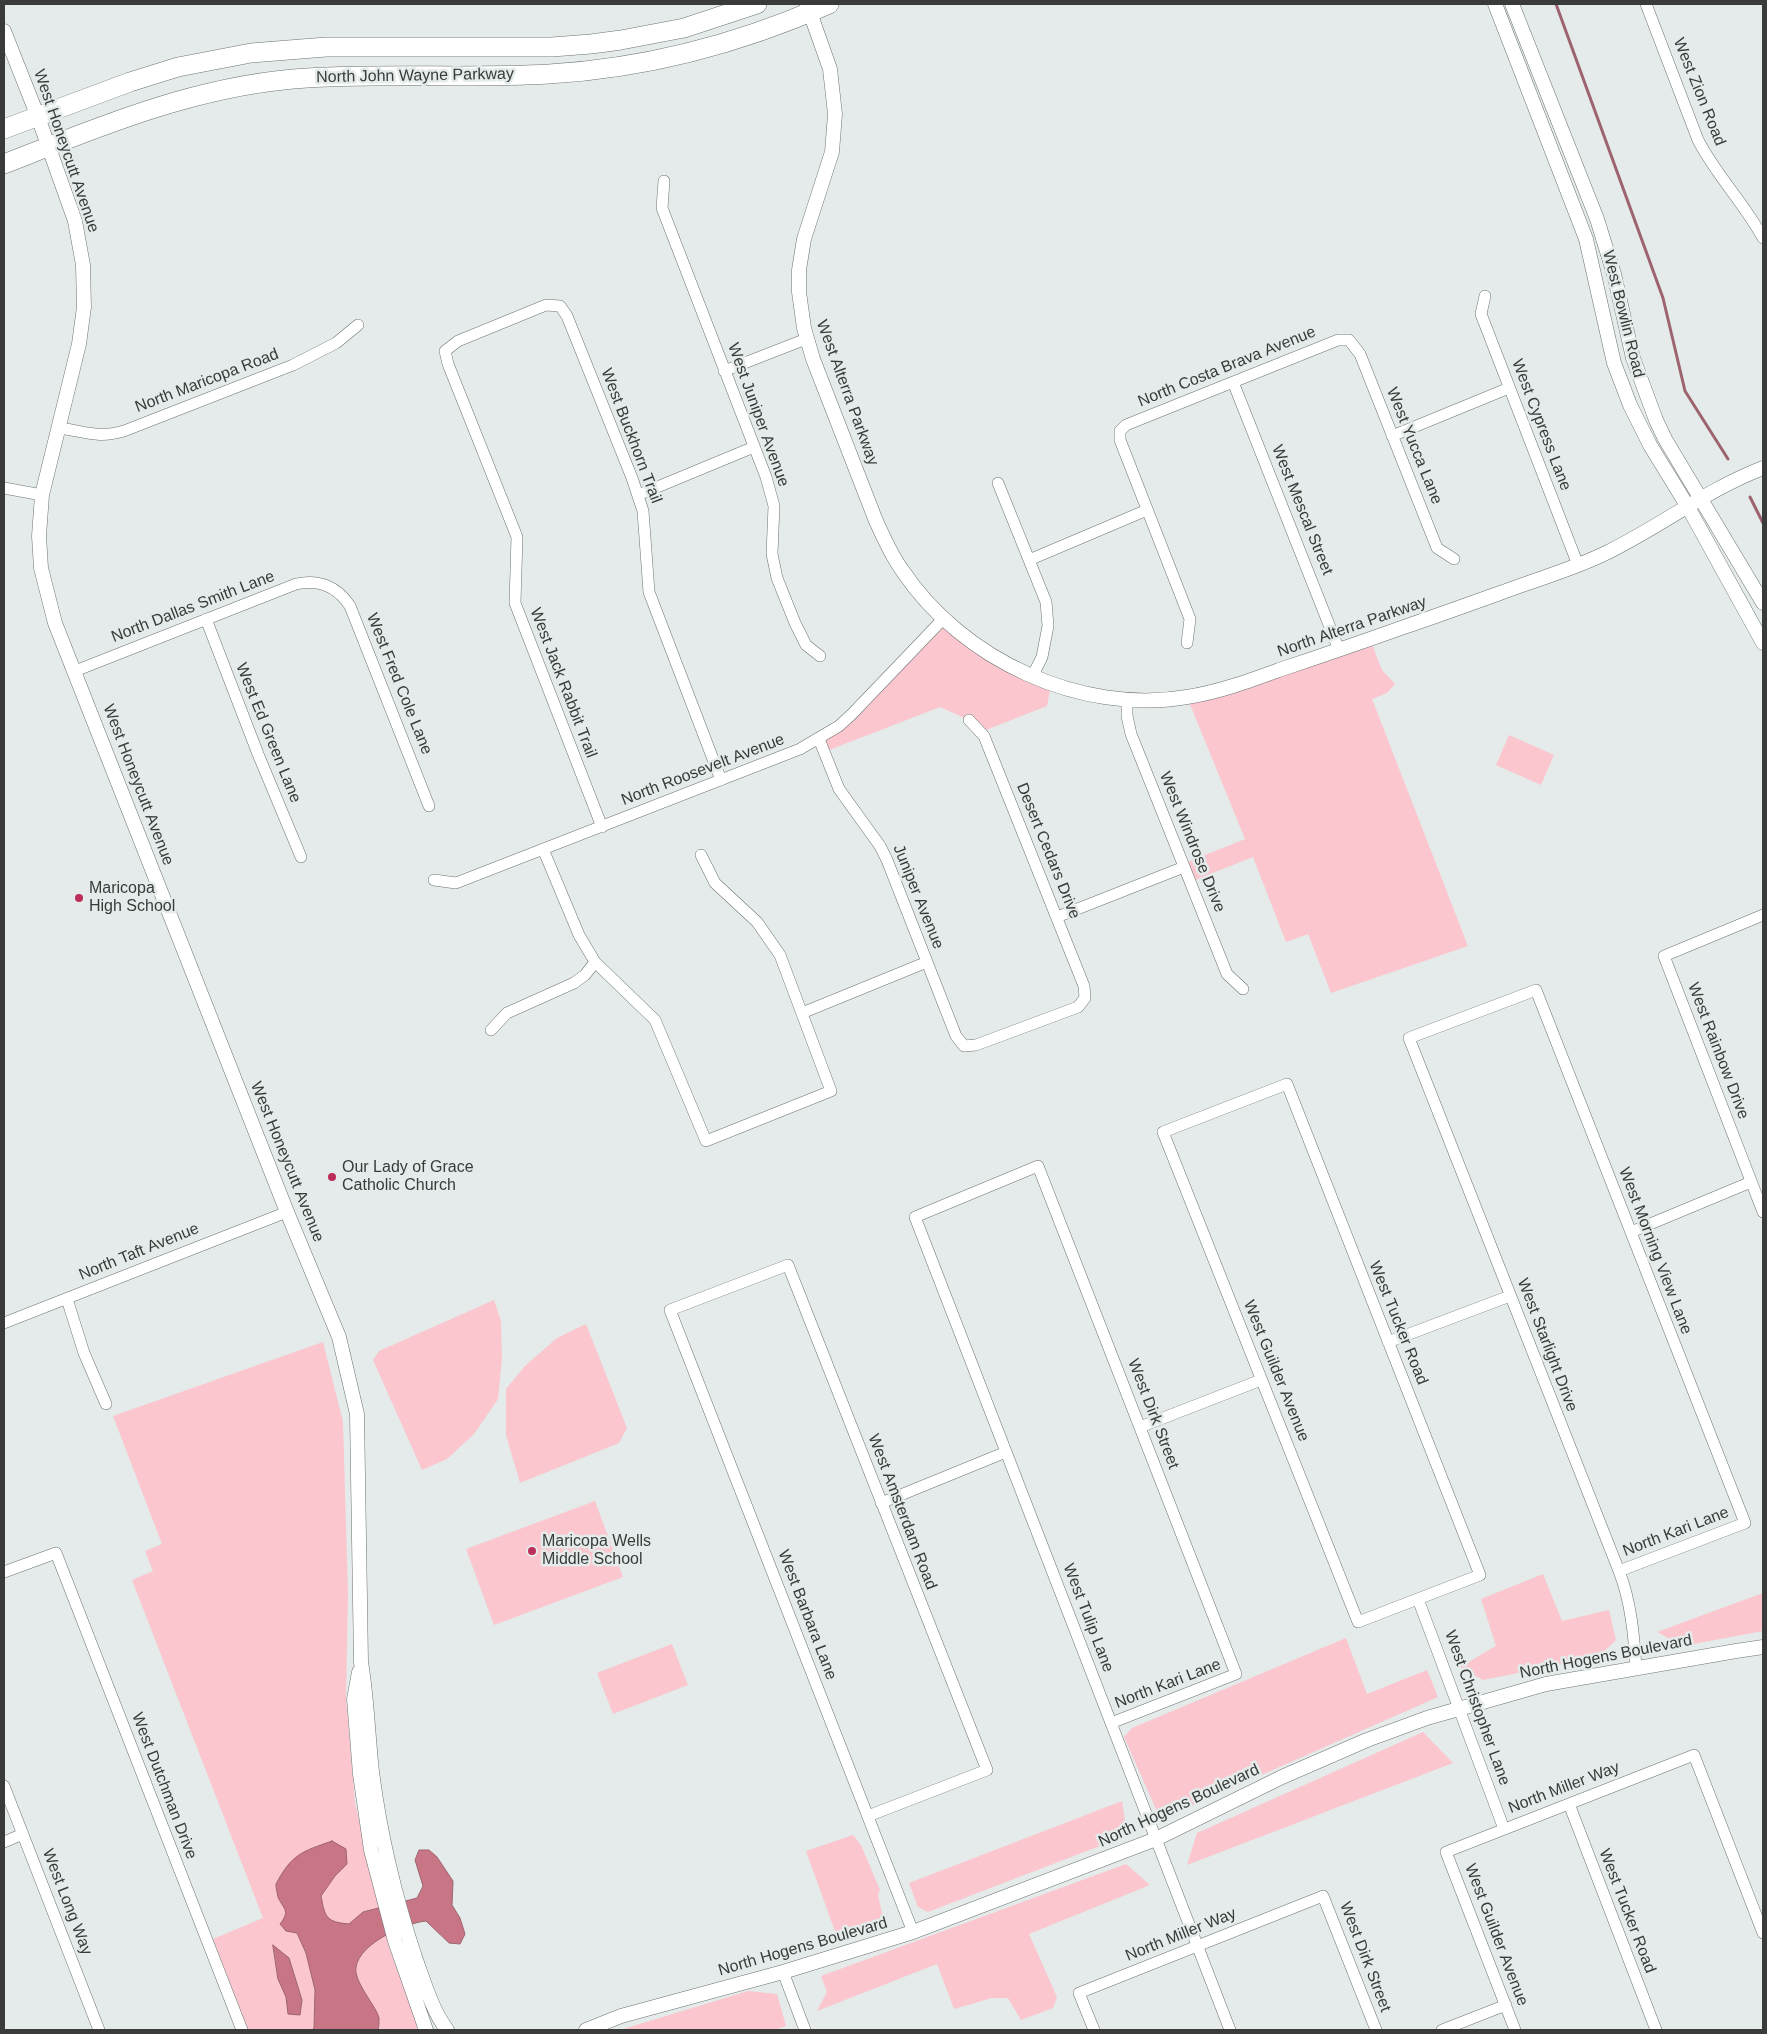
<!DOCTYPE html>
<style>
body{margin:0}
#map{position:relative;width:1767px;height:2034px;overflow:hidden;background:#e4ebea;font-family:Arial,sans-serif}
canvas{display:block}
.frame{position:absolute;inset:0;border:5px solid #383b3a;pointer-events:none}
</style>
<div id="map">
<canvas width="1767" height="2034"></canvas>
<div class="frame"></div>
</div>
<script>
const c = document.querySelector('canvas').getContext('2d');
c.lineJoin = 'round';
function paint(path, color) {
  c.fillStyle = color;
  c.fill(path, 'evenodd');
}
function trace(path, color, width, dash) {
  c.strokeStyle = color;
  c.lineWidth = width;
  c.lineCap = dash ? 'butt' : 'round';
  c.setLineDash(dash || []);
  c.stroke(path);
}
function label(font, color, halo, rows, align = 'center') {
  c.font = font + ' Arial,sans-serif';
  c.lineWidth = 5;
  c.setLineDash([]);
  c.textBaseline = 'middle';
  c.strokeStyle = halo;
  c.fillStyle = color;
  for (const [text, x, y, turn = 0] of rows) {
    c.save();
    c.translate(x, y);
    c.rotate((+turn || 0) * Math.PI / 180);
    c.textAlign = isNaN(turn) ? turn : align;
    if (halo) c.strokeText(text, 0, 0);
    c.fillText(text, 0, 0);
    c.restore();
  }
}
paint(new Path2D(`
 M944 618 1051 684 1047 706 981 732 969 720 940 707 824 752 819 739Z
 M1370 639 1382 670 1395 684 1387 693 1372 699 1468 946 1331 993 1308 934 1286 942 1253 857 1190 882 1183 864 1245 839 1187 697Z
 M1509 735 1554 755 1541 785 1496 765Z
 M494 1300 501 1321 502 1358 498 1399 474 1434 447 1459 422 1470 373 1360 379 1351Z
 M586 1324 627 1428 619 1443 520 1483 506 1435V1389L525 1366 557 1338Z
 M323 1342 343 1422 348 1594 346 1698 355 1803 389 1948 416 2021 417 2030H248L213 1939 263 1918 132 1580 153 1571 145 1551 162 1544 113 1416Z
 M595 1501 623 1577 494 1625 466 1549Z
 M1543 1574 1562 1621 1609 1610 1616 1640 1598 1657 1483 1680 1460 1667 1496 1646 1481 1599Z
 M1763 1593V1631L1683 1646 1657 1632Z
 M1346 1638 1367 1694 1427 1670 1438 1697 1173 1814 1159 1816 1124 1737 1132 1728Z
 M672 1644 688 1685 613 1714 597 1673Z
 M1423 1732 1453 1763 1187 1865 1197 1833Z
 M1122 1801 1125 1821 1113 1833V1841L928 1912 918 1907 909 1883Z
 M853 1835 861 1845 880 1890 878 1895 883 1917 876 1927 837 1937 806 1851Z
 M1126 1864 1150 1885 1029 1934 1057 1997 1053 2008 1021 2020 1008 1998H992L954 2009 937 1964 817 2011 827 1992 821 1976Z
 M748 1991 777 1994 786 2026 774 2030H620Z`), '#fbc6ce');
const water = new Path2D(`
 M332 1841 346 1849 347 1864 335 1876 321 1896C325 1917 326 1922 349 1924L363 1912 417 1898 423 1886 415 1860 419 1850H429L437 1857 453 1881 452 1905 460 1918 465 1934 460 1944 449 1943 426 1921C405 1923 352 1946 356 1973 359 1988 377 2008 379 2018 379 2022 379 2027 378 2030H312L314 2028 315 1990 306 1953 297 1933 286 1931 280 1924C291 1910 283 1909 278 1897 277 1893 276 1888 276 1884 292 1854 301 1852 332 1841Z
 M273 1945 289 1958 302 2000 300 2015 288 2014 286 1997 278 1979Z`);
paint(water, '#c87686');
trace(water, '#9d646f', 1);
trace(new Path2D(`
 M1556 4 1663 298 1685 391 1728 459
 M1750 497 1763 523`), '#9d646f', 3);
const minor = new Path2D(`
 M1646 4 1698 140C1716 175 1744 203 1763 238
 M664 181 662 208 766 477 774 506 772 554 777 578 795 623 806 645 820 656
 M1485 296 1481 314 1578 565
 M724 371 806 339
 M1233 382 1339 650
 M58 428C85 431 96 439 124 431L293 365 336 343 358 325
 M1392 436 1509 388
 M998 483 1046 602 1048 626 1042 657 1032 677
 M4 488 42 495
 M638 495 754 447
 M1029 560 1147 510
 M206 619 258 754 301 857
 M1187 643 1190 619 1120 440V431L1126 425 1338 340H1349L1360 354 1437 548 1454 559
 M75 671 296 584C318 579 337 586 350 606L429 806
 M1127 700V716L1131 734 1227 974 1243 989
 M819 739 839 789 880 846 887 860 956 1036 964 1046 976 1045 1078 1007 1085 998 1084 986 984 736 969 720
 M602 827 515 603 517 537 448 364 445 351 458 341 546 305 560 306 567 316 632 478 643 511 649 592 721 780
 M543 849 579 935 595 962 655 1020 706 1141 831 1091 780 955 757 922 715 883 701 855
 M434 880 456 883 800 749 839 726 852 714 944 618
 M1763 915 1664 956 1763 1212
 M1057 917 1184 867
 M802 1013 927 962
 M491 1030 507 1013 574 983 585 975 595 962
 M1287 1084 1480 1575 1358 1622 1163 1132Z
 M1631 1232 1751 1182
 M67 1299 84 1353 106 1404
 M4 1323 287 1212
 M1388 1342 1510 1296
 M1140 1427 1261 1380
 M881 1503 1006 1452
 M1619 1571 1745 1523 1536 990 1409 1038 1619 1571C1631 1602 1634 1635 1636 1668
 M4 1572 56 1553 242 2030
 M1418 1599 1504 1829
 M1111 1723 1236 1674 1038 1166 915 1217 1230 2030
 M4 1786 99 2030
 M1569 1804 1656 2030
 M868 1816 987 1770 788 1265 670 1310 913 1932
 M4 1842 23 1834
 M783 1972 805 2030
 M1094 2030 1079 1993 1323 1896 1376 2030
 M1442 2030 1506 2005
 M1515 2030 1446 1852 1694 1755 1763 1933`);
const tertiary = new Path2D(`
 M807 4 830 69 835 114 832 152 804 239 799 270V292L804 328 813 359 876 521C884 538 891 555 902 570 962 660 1081 715 1187 697 1219 692 1249 681 1279 670 1321 656 1362 642 1404 627 1445 613 1486 598 1528 583 1554 574 1582 565 1608 552 1661 526 1708 489 1763 468
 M1495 4 1586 239 1614 363 1630 405 1650 445 1688 507 1763 643
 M1512 4 1597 219 1614 274 1633 358 1656 420 1665 439 1763 603
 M4 31 38 117 75 221 83 265 84 307 79 344 42 495 39 536 41 568 55 623 287 1212 339 1337 357 1414 361 1662C367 1698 368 1735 372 1772 380 1834 395 1897 415 1957 424 1982 432 2010 447 2030
 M359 1672 354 1699 360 1774 371 1850 395 1941 426 2030
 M586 2030 621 2016 783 1972 913 1932 1156 1839 1282 1777 1367 1740 1427 1718 1546 1684 1736 1651 1763 1647`);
const trunk = new Path2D(`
 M4 129 130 82 178 67 251 53 326 47H552L591 44 621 40 684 28 757 4
 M4 164C98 127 191 88 293 79 378 72 464 79 549 74 648 68 739 44 829 4`);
trace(minor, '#6c7372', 12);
trace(tertiary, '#6c7372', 15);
trace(trunk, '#6c7372', 20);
trace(minor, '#fff', 11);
trace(tertiary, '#fff', 14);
trace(trunk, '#fff', 19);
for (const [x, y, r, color] of [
 [79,898,5,"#bc2d59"],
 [332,1177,5,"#bc2d59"],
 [532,1551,5,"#bc2d59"]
]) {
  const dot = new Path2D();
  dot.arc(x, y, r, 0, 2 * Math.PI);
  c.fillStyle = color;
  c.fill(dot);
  trace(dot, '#e4ebea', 2);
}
label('16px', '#383b3a', '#e4ebea', [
 ["North John Wayne Parkway",415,76,-1],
 ["West Zion Road",1699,92,68],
 ["West Honeycutt Avenue",66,151,71],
 ["West Bowlin Road",1623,314,76],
 ["North Costa Brava Avenue",1227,367,-22],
 ["North Maricopa Road",207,381,-21],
 ["West Alterra Parkway",847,393,70],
 ["West Juniper Avenue",758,415,70],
 ["West Cypress Lane",1541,425,69],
 ["West Buckhorn Trail",631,436,69],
 ["West Yucca Lane",1414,446,68],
 ["West Mescal Street",1302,510,68],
 ["North Dallas Smith Lane",193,607,-21],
 ["North Alterra Parkway",1352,627,-19],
 ["West Jack Rabbit Trail",563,683,69],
 ["West Fred Cole Lane",399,684,68],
 ["West Ed Green Lane",268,733,68],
 ["North Roosevelt Avenue",703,770,-21],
 ["West Honeycutt Avenue",138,785,69],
 ["West Windrose Drive",1192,842,68],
 ["Desert Cedars Drive",1048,851,68],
 ["Juniper Avenue",918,897,68],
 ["West Rainbow Drive",1718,1051,69],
 ["West Honeycutt Avenue",287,1162,68],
 ["West Morning View Lane",1655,1251,69],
 ["North Taft Avenue",139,1252,-22],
 ["West Tucker Road",1398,1323,68],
 ["West Starlight Drive",1547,1345,69],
 ["West Guilder Avenue",1276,1371,68],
 ["West Dirk Street",1153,1414,69],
 ["West Amsterdam Road",902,1512,69],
 ["North Kari Lane",1676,1532,-21],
 ["West Barbara Lane",807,1615,69],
 ["West Tulip Lane",1088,1618,69],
 ["North Hogens Boulevard",1606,1657,-11],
 ["North Kari Lane",1168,1684,-21],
 ["West Christopher Lane",1477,1708,70],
 ["West Dutchman Drive",164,1786,69],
 ["North Miller Way",1564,1788,-21],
 ["North Hogens Boulevard",1179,1806,-25],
 ["West Long Way",67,1902,69],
 ["West Tucker Road",1627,1911,69],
 ["North Miller Way",1181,1935,-22],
 ["West Guilder Avenue",1496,1935,69],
 ["North Hogens Boulevard",803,1947,-16],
 ["West Dirk Street",1365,1957,69]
]);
label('16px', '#383b3a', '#e4ebea', [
 ["Maricopa",89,889],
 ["High School",89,907],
 ["Our Lady of Grace",342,1168],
 ["Catholic Church",342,1186],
 ["Maricopa Wells",542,1542],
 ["Middle School",542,1560]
], 'left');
</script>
